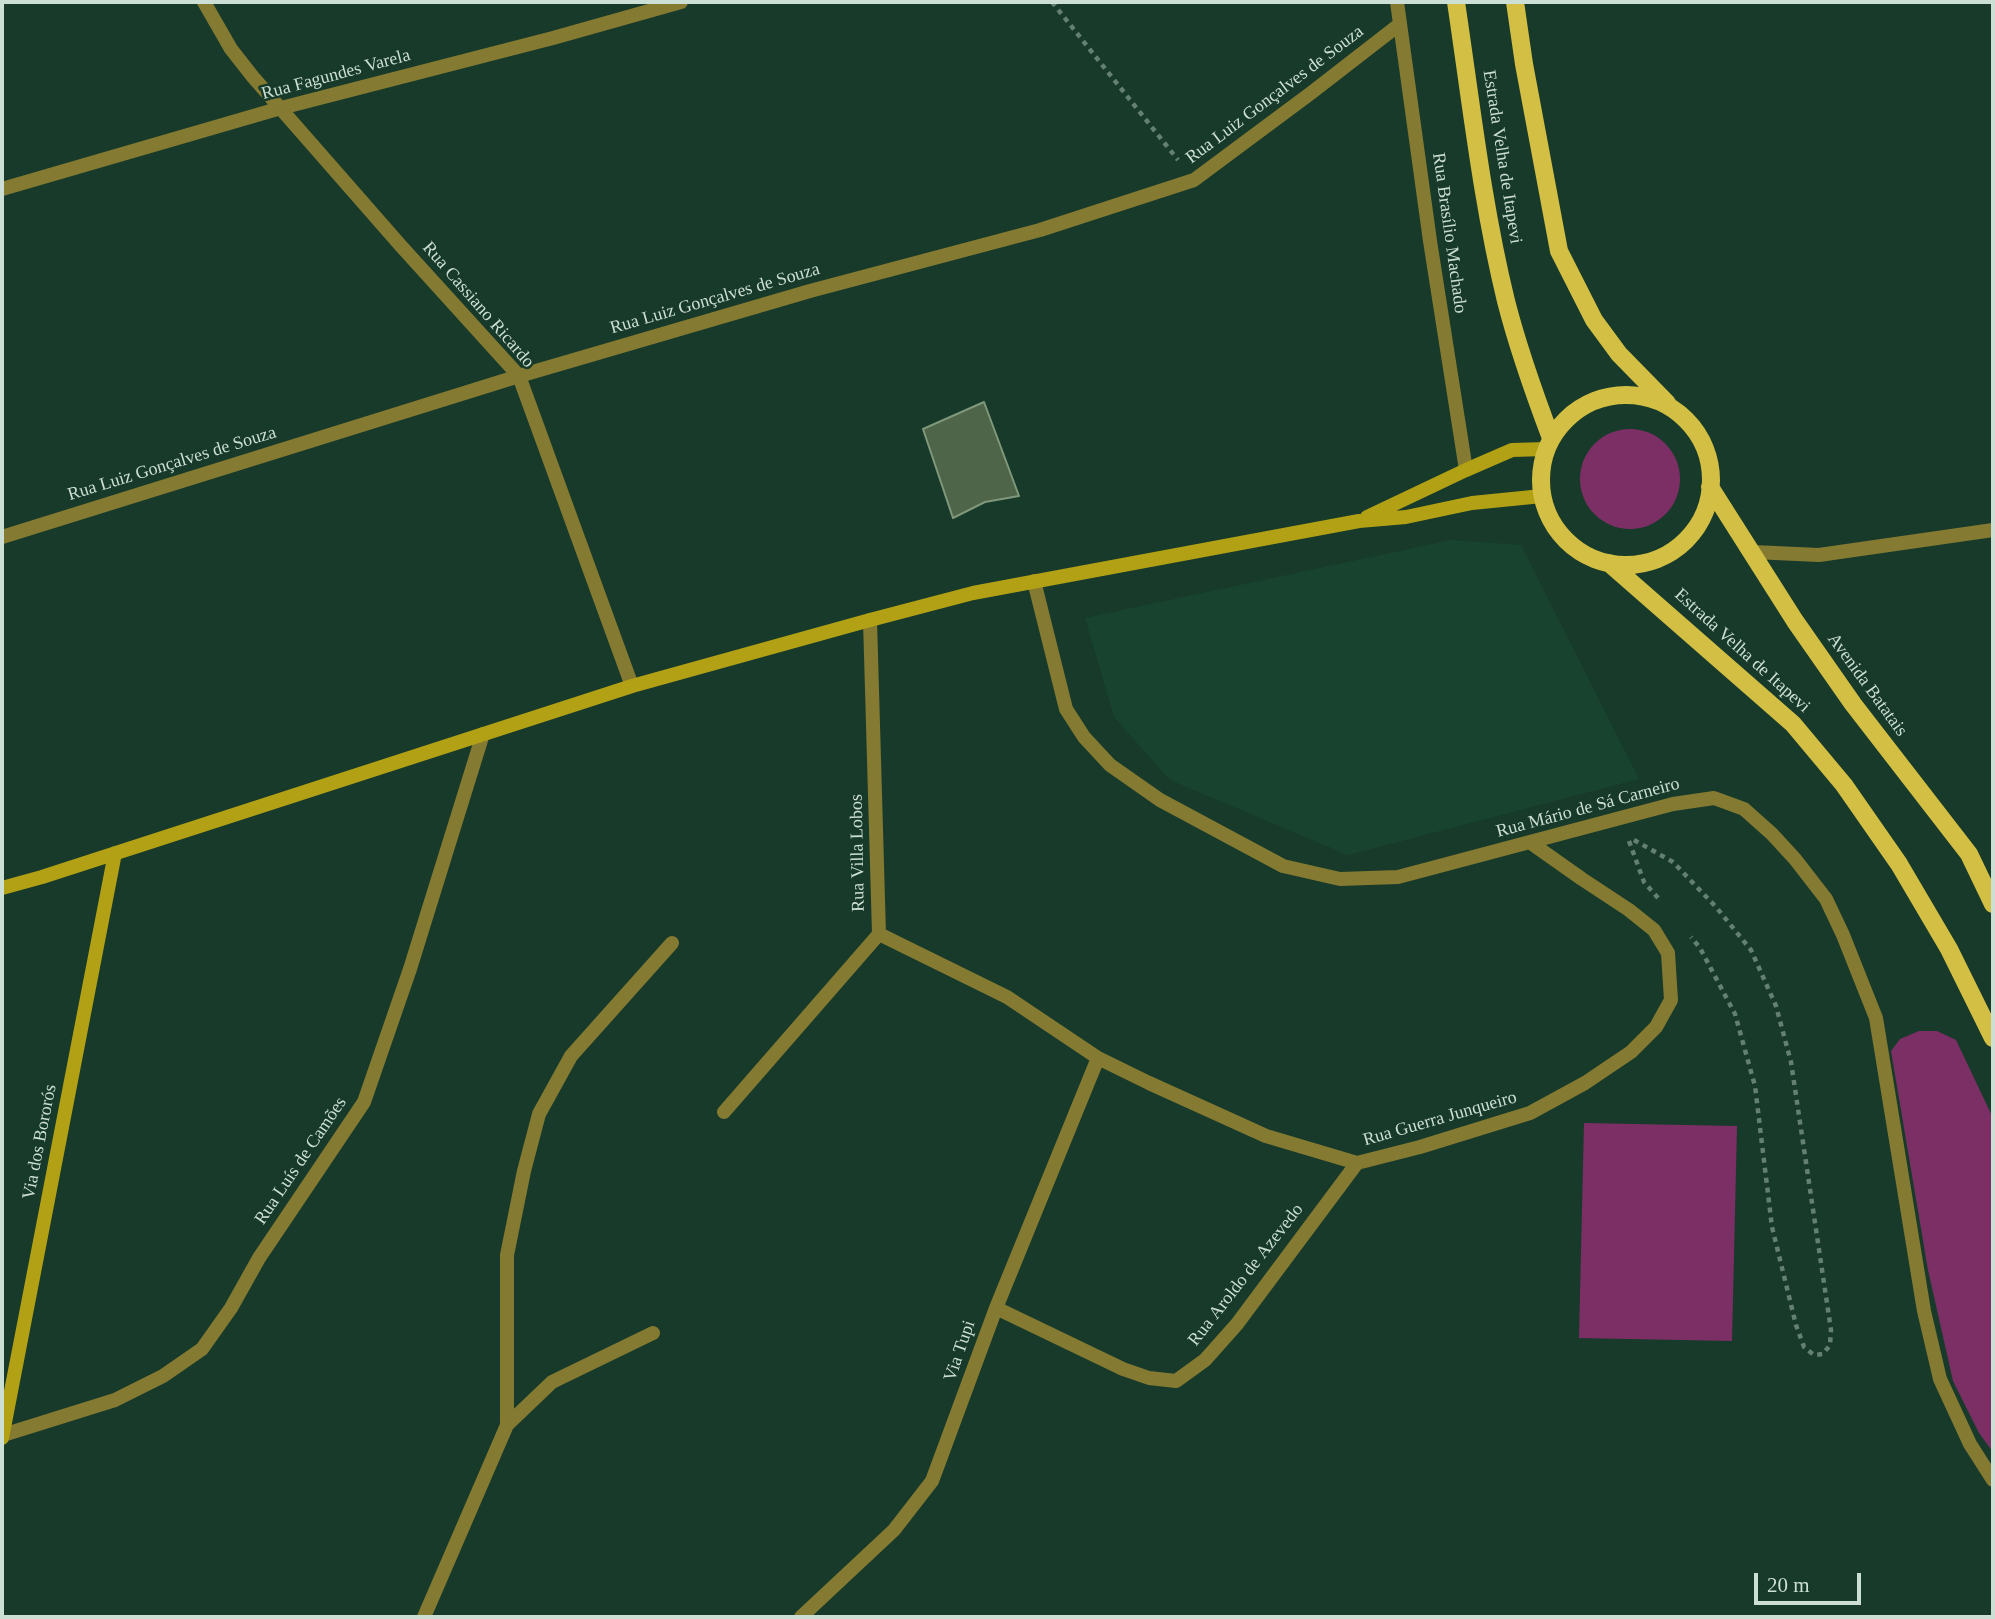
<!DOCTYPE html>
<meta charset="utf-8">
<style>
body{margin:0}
#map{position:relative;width:1995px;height:1619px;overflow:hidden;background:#183a2a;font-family:"Times New Roman",serif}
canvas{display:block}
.frame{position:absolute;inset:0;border:4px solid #ccdfd4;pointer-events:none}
.scale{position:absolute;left:1754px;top:1573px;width:107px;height:32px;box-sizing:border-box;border:4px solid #ccdfd4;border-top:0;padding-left:9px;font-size:21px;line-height:24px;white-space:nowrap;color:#ccdfd4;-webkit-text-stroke:5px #183a2a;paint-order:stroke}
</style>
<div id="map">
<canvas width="1995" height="1619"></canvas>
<div class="frame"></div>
<div class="scale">20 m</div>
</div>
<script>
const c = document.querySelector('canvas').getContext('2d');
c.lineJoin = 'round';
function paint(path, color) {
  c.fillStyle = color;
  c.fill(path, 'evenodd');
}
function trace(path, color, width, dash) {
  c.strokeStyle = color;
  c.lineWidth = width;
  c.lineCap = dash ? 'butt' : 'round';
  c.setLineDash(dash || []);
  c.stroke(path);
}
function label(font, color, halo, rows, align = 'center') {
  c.font = font + ' "Times New Roman",serif';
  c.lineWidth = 5;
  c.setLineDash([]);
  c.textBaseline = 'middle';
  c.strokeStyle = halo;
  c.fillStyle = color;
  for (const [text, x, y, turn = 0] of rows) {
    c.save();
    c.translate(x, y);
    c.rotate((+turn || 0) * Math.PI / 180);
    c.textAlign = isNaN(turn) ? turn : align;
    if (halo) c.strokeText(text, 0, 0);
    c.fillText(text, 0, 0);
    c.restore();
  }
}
paint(new Path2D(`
 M1451 540 1521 545 1639 779 1348 855 1170 780 1114 717 1085 618Z`), '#18432f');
paint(new Path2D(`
 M1580 479a50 50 0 1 1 100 0a50 50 0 1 1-100 0Z
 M1919 1031H1937L1956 1040 1993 1118V1452L1979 1433 1953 1381 1928 1270 1891 1051 1900 1039Z
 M1584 1123 1737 1126 1732 1341 1579 1338Z`), '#7c2f65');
const building = new Path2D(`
 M984 402 1019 496 985 502 953 518 923 429Z`);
paint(building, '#4e654a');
trace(building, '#7f977a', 2);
trace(new Path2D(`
 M1052 2 1178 160
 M1634 840 1673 862 1716 907 1751 950 1776 1006 1791 1062 1831 1330 1830 1345 1823 1354 1814 1355 1804 1347 1796 1325 1772 1227 1755 1086 1735 1014 1700 948 1691 937
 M1629 841 1644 882 1658 898`), '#648072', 4.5, [5, 5]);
trace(new Path2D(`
 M1753 552 1819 555 1993 530`), '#847a31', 14);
trace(new Path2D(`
 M204 2 231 49 253 77 401 246 519 376 632 686
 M1397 2 1430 241 1466 470
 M2 189 281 108 553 38 681 2
 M2 537 519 376 810 291 1040 230 1194 180 1311 93 1400 24
 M1034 581 1066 709 1084 737 1110 765 1160 800 1283 866 1340 879 1398 877 1673 804 1714 798 1744 809 1772 834 1795 859 1826 899 1843 935 1876 1018 1924 1311 1940 1379 1970 1444 1993 1480
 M879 934 1007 997 1098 1058 1149 1083 1266 1136 1357 1163 1420 1147 1530 1113 1585 1083 1631 1052 1656 1027 1671 1000 1668 953 1654 930 1629 910 1582 879 1531 843
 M724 1112 879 934 870 620
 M996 1308 1123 1369 1149 1378 1176 1381 1205 1360 1237 1324 1357 1163
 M507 1425V1255L524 1171 539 1114 571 1056 672 943
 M3 1435 115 1400 163 1376 202 1349 231 1308 259 1258 364 1102 410 969 483 734
 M424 1617 507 1425 552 1382 653 1333
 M801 1617 894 1530 932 1481 996 1308 1098 1058`), '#847a31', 14);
trace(new Path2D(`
 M1367 517 1466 470 1512 450 1546 449
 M2 888 42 877 632 686 870 620 973 593 1359 521 1406 517 1472 503 1542 496
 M2 1438 115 853`), '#b3a115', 14);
trace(new Path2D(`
 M1456 2C1471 102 1482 203 1506 301 1518 348 1534 393 1551 438
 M1515 2 1524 64 1559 251 1594 320 1619 354 1667 403
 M1541 480a85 85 0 1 1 170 0a85 85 0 1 1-170 0Z
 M1710 487 1795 621 1853 704 1969 854 1993 904
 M1609 563 1793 724 1844 785 1899 864 1949 949 1993 1038`), '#d2bf43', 18);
label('18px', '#ccdfd4', '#183a2a', [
 ["Rua Fagundes Varela",336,75,-15],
 ["Rua Luiz Gonçalves de Souza",1275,95,-37],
 ["Estrada Velha de Itapevi",1502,157,81],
 ["Rua Brasílio Machado",1449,233,82],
 ["Rua Luiz Gonçalves de Souza",715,299,-16],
 ["Rua Cassiano Ricardo",478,305,49],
 ["Rua Luiz Gonçalves de Souza",172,464,-17],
 ["Estrada Velha de Itapevi",1742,651,42],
 ["Avenida Batatais",1867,685,54],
 ["Rua Mário de Sá Carneiro",1588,808,-15],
 ["Rua Villa Lobos",858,853,-91],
 ["Rua Guerra Junqueiro",1440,1119,-16],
 ["Via dos Bororós",40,1142,-79],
 ["Rua Luís de Camões",301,1161,-56],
 ["Rua Aroldo de Azevedo",1246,1275,-52],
 ["Via Tupi",960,1351,-71]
]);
</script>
